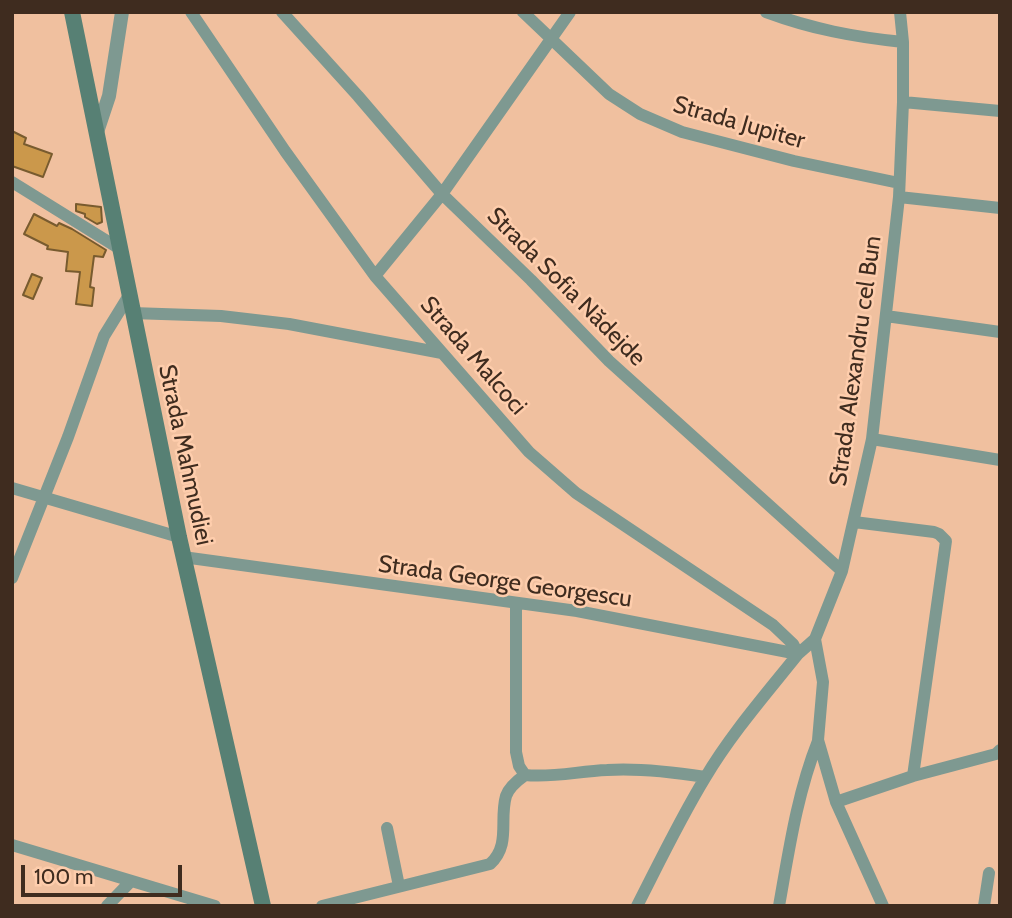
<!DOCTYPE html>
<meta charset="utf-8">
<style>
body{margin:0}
#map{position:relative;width:1012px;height:918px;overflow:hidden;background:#f0c09f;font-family:Cabin,sans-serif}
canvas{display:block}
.frame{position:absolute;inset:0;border:14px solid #3f2c1f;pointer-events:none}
.scale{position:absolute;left:21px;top:865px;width:161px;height:32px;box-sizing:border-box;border:4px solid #3f2c1f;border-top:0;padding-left:9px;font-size:21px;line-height:24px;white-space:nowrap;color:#3f2c1f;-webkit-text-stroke:5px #fecdac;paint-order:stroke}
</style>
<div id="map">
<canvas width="1012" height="918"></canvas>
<div class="frame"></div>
<div class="scale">100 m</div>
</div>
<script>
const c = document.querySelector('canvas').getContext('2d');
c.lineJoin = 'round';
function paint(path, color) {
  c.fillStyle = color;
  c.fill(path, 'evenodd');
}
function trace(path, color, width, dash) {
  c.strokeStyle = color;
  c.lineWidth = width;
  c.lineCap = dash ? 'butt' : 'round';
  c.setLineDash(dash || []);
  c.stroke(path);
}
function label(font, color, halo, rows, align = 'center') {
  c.font = font + ' Cabin,sans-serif';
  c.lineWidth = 5;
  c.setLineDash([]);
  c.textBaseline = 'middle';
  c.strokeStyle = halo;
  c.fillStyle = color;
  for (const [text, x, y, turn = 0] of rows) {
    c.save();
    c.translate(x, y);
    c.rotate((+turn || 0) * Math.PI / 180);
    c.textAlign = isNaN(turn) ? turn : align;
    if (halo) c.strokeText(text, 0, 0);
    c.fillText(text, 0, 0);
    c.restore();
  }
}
const building = new Path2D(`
 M12 131 26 138 24 144 52 154 43 177 12 166Z
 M76 204 101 207 102 222 97 224 85 217V214L76 211Z
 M34 214 57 226 59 223 72 229 106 250 103 257 94 256 90 287 94 288 92 306 76 304 80 272 66 271 68 252 47 249 48 246 24 234Z
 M32 274 42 278 33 299 23 295Z`);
paint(building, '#cb984b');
trace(building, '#785b2f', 2);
trace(new Path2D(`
 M191 12 285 151 375 276 529 452 576 493 773 625 793 644 798 654C766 694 731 734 705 778 680 819 659 863 637 906
 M282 12 358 96 442 194 531 280 609 361 842 571
 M523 12 609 94 640 114 682 132 794 161 899 183
 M766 12C812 29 854 37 903 42
 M903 102 1000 111
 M12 182 120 249
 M899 197 1000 208
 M375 276 442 194 570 12
 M132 313 221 316 289 324 442 353
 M886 316 1000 332
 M872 439 1000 460
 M12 488 179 537
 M854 522 934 532 939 534 946 541 913 776
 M183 557 577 611 798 654 815 639
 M12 578 68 437 104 336 128 297
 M516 603V752L519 766 525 775
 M525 775C553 778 579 771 607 770 639 768 673 772 705 777
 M836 802 913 776 996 754 1000 750
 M387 828 399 886
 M12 845 215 906
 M107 906 131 881
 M322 906 490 864C511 845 499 820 506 796 509 787 518 780 525 775
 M779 906C789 850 797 794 818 741
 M883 906 836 802 818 740 823 682 815 639 842 571 872 439 899 197 903 102V42L900 12
 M984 906 989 873`), '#7e9991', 12);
trace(new Path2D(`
 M97 132 109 96 122 12`), '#7e9991', 14);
trace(new Path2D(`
 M72 12 179 537 263 906`), '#578074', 16);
label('24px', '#3f2c1f', '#fecdac', [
 ["Strada Jupiter",739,123,16],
 ["Strada Sofia Nădejde",566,287,45],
 ["Strada Malcoci",473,356,49],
 ["Strada Alexandru cel Bun",856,361,-82],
 ["Strada Mahmudiei",185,455,78],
 ["Strada George Georgescu",505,582,8]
]);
</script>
